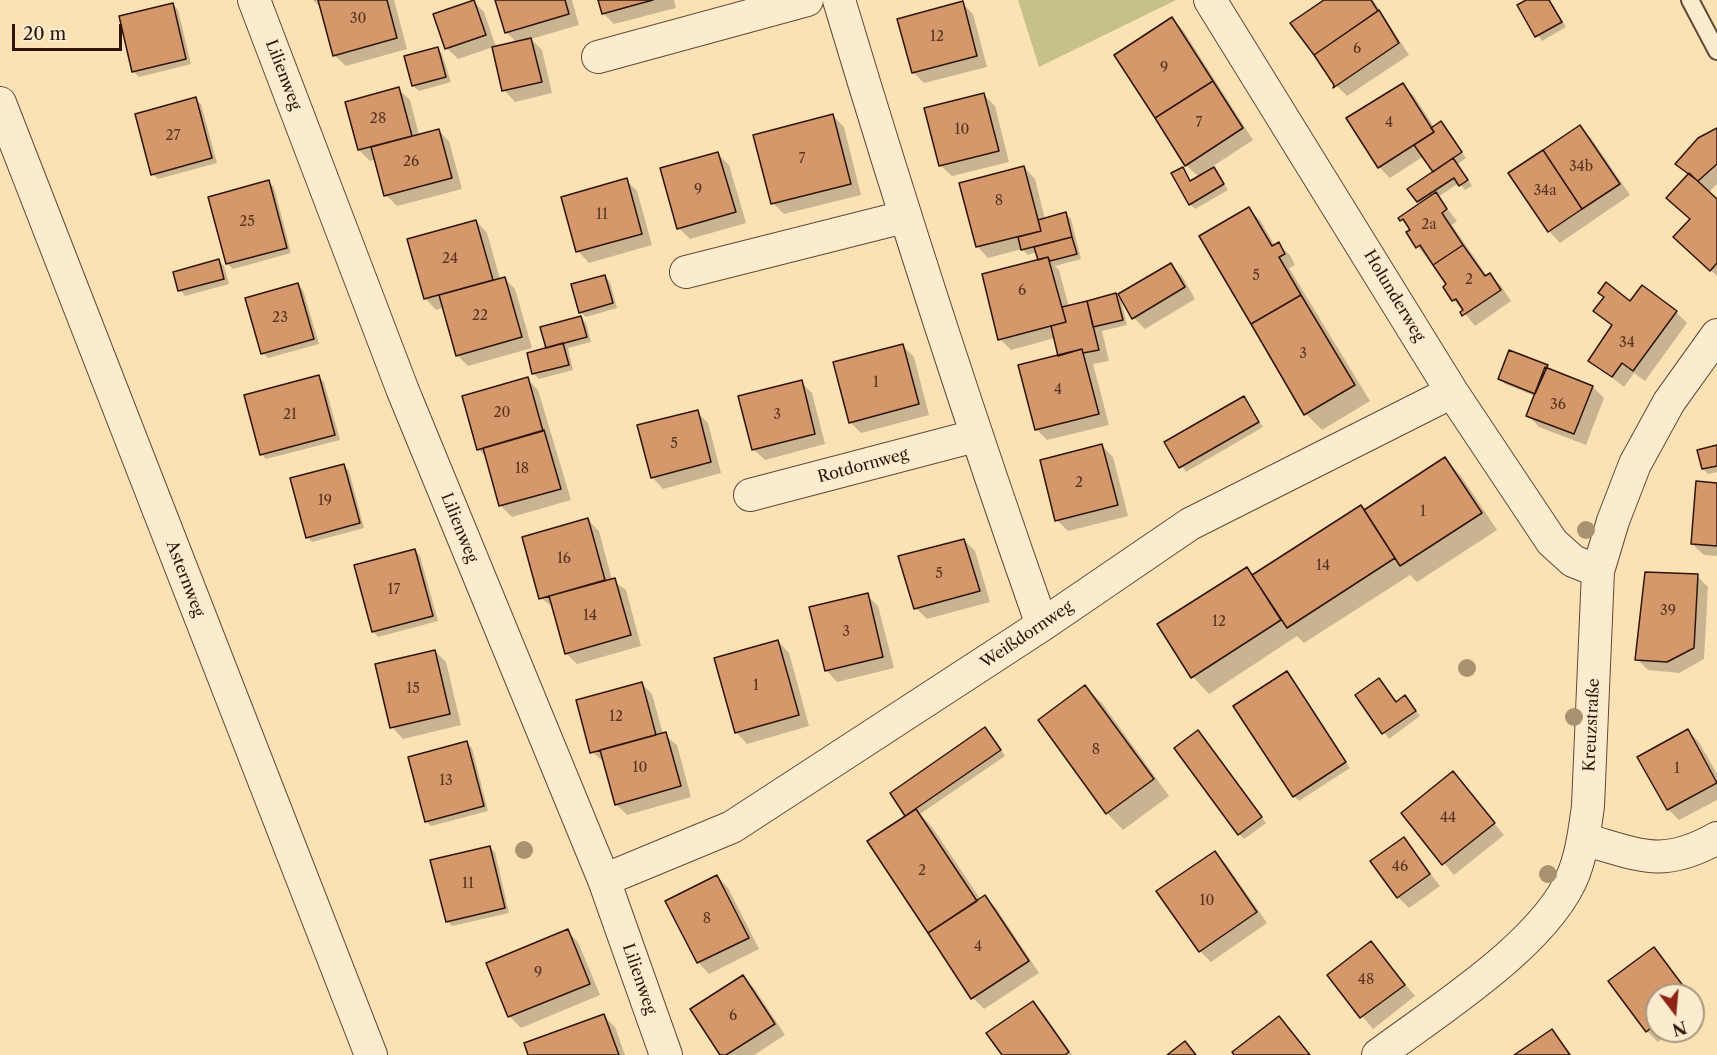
<!DOCTYPE html>
<meta charset="utf-8">
<style>
body{margin:0}
#map{position:relative;width:1717px;height:1055px;overflow:hidden;background:#fae2b5;font-family:"Libre Caslon Text",serif}
canvas{display:block}
.north{position:absolute;left:1645px;top:983px;width:60px;height:60px;box-sizing:border-box;background:#fceccf;border:2px solid #aa9680;border-radius:50%;rotate:164deg;font-size:16px;font-weight:700;line-height:24px;text-align:center;color:#2f140a}
.north::after{content:'';display:block;margin:auto;width:21px;height:27px;background:#8f2418;clip-path:polygon(50% 0,100% 100%,50% 72%,0 100%)}
.scale{position:absolute;left:12px;top:24px;width:110px;height:27px;box-sizing:border-box;border:3px solid #2f140a;border-top:0;padding-left:8px;font-size:18px;line-height:21px;white-space:nowrap;color:#2f140a;-webkit-text-stroke:4px #fceccf;paint-order:stroke}
</style>
<div id="map">
<canvas width="1717" height="1055"></canvas>
<div class="north">N</div>
<div class="scale">20 m</div>
</div>
<script>
const c = document.querySelector('canvas').getContext('2d');
c.lineJoin = 'round';
function paint(path, color) {
  c.fillStyle = color;
  c.fill(path, 'evenodd');
}
function trace(path, color, width, dash) {
  c.strokeStyle = color;
  c.lineWidth = width;
  c.lineCap = dash ? 'butt' : 'round';
  c.setLineDash(dash || []);
  c.stroke(path);
}
function label(font, color, halo, rows, align = 'center') {
  c.font = font + ' "Libre Caslon Text",serif';
  c.lineWidth = 4.5;
  c.setLineDash([]);
  c.textBaseline = 'middle';
  c.strokeStyle = halo;
  c.fillStyle = color;
  for (const [text, x, y, turn = 0] of rows) {
    c.save();
    c.translate(x, y);
    c.rotate((+turn || 0) * Math.PI / 180);
    c.textAlign = isNaN(turn) ? turn : align;
    if (halo) c.strokeText(text, 0, 0);
    c.fillText(text, 0, 0);
    c.restore();
  }
}
paint(new Path2D(`
 M1018 0H1176L1039 67Z`), '#c6c188');
paint(new Path2D(`
 M313 0H394L407 49 346 66 334 55 322 9Z
 M497 0H572L579 25 531 39 542 50 552 93 515 102 504 90 493 47 458 59 447 48 473 1 484 12 496 47 517 43 506 32Z
 M600 0H674L676 8 614 24 603 13Z
 M1327 0H1373L1409 55 1347 96 1336 85Z
 M1529 0H1550L1566 27 1542 41 1519 6Z
 M962 3 973 14 987 67 924 83 913 72Z
 M173 4 178 10 191 64 139 77 134 72Z
 M1172 19 1183 30 1253 140 1204 172 1205 174 1214 169 1228 190 1195 209 1190 204 1182 169 1192 182 1199 177 1186 165Z
 M437 48 442 54 451 82 419 91 413 86 405 57Z
 M1403 85 1414 96 1434 127 1441 123 1466 158 1458 164 1472 186 1465 190 1459 183 1438 197 1457 221 1452 225 1487 276 1490 275 1501 286 1511 301 1475 326 1454 300 1445 287 1448 284 1418 247 1408 233 1412 231 1400 218 1421 205 1409 189 1435 172 1424 156 1390 178 1379 167Z
 M398 89 410 100 419 135 438 130 449 141 462 189 397 206 386 195 376 159 370 161 359 150Z
 M984 95 995 106 1009 162 952 176 940 165Z
 M195 99 201 104 217 163 158 179 153 174Z
 M833 116 844 127 861 195 784 214 773 203Z
 M1580 127 1591 138 1630 195 1560 243 1549 231 1510 173Z
 M1717 129V184L1708 193 1717 201V276L1686 248 1692 220 1689 175 1677 164Z
 M717 153 729 165 746 223 690 239 679 228Z
 M1024 167 1035 179 1045 219 1066 214 1071 219 1081 259 1055 266 1059 270 1069 307 1116 295 1121 300 1127 325 1102 331 1109 361 1093 364 1109 425 1047 440 1036 429 1060 357 1055 338 1011 350 1000 339 1040 261 1037 252 1028 255 1022 249 988 258 977 246Z
 M626 180 637 191 652 245 589 263 578 251Z
 M268 182 274 187 291 253 233 269 227 263Z
 M1248 209 1260 220 1275 246 1278 244 1290 255 1295 265 1289 268 1370 401 1322 430 1306 414 1253 323Z
 M476 221 487 233 500 279 504 278 515 289 532 348 468 366 457 355 444 307 436 310 425 298Z
 M219 261 224 266 229 284 185 296 180 290Z
 M1171 265 1182 276 1195 299 1145 329 1134 318 1120 295Z
 M605 277 610 282 617 308 586 317 580 312Z
 M298 285 303 290 319 344 268 358 263 353Z
 M1630 303 1676 312 1687 323 1645 381 1634 373 1624 387 1590 360 1613 327 1595 311Z
 M581 318 586 323 591 342 568 348 573 370 539 379 534 374 529 354 548 349Z
 M903 346 914 357 929 415 861 433 850 422Z
 M1547 366 1552 371 1593 387 1604 398 1586 445 1539 427 1528 415 1535 396 1505 384 1500 379Z
 M319 377 324 382 340 440 266 459 261 454Z
 M527 379 538 390 571 500 512 517 501 506 487 458 478 449Z
 M801 382 812 393 825 444 765 460 753 449Z
 M1244 398 1263 427 1186 472 1166 443Z
 M697 412 708 423 721 473 663 489 652 477Z
 M1102 446 1113 457 1128 516 1068 531 1057 520Z
 M1717 447V472L1708 474 1703 469Z
 M1445 459 1461 476 1497 530 1417 582 1410 575 1304 643 1297 636 1209 694 1193 677 1159 625 1247 569 1253 576 1364 511Z
 M344 466 349 471 364 528 312 542 307 537Z
 M1717 484V556L1704 555 1692 544Z
 M588 520 599 531 612 580 626 590 641 646 577 664 566 653 554 608 541 598Z
 M964 540 975 551 990 602 927 619 916 608Z
 M415 550 420 556 438 621 378 637 373 631Z
 M1697 576 1708 587 1704 659 1679 673 1648 670 1637 659Z
 M867 595 878 606 894 668 837 682 826 670Z
 M778 641 789 653 809 726 747 744 736 732Z
 M435 651 446 662 461 725 403 739 392 727Z
 M1286 673 1350 768 1299 801 1294 796Z
 M641 683 652 694 663 734 677 745 691 797 627 815 616 804 605 763 592 752Z
 M1085 687 1102 703 1169 796 1123 830 1107 813Z
 M1357 695 1397 703 1405 697 1420 716 1389 739Z
 M1688 731 1699 742 1717 774V800L1679 820 1668 809Z
 M990 734 1005 756 920 814 932 827 981 900 985 897 996 908 1039 973 984 1009 973 998 907 815Z
 M1203 737 1266 823 1244 839 1239 834Z
 M467 743 472 748 488 811 431 826 426 821Z
 M1453 773 1504 835 1454 875 1403 813Z
 M1404 839 1440 886 1409 908 1398 897Z
 M489 847 495 852 509 913 452 926 447 921Z
 M1214 853 1226 864 1267 923 1211 962 1200 951Z
 M717 876 728 888 759 949 709 974 698 962Z
 M567 931 578 942 600 995 521 1028 510 1017 488 963Z
 M1371 943 1415 996 1373 1029 1329 976Z
 M1654 949 1691 995H1657V1031H1672L1658 1042 1647 1031Z
 M743 977 754 988 785 1035 754 1055H722Z
 M1693 998 1702 1009 1693 1016Z
 M1033 1003 1044 1014 1072 1055H1003Z
 M604 1016 615 1027 625 1055H530Z
 M1552 1031 1572 1055H1517Z`), '#0003');
const building = new Path2D(`
 M318 0H387L397 38 333 56Z
 M474 0 486 35 445 49 433 14Z
 M495 0H565L569 14 505 33Z
 M598 0H653L602 14Z
 M1324 0H1371L1378 11 1314 55 1290 23Z
 M1526 0H1549L1562 22 1535 37 1517 5Z
 M963 1 977 56 912 73 897 19Z
 M173 3 186 59 132 72 119 16Z
 M1379 10 1399 43 1333 88 1334 85 1314 55Z
 M1172 17 1213 81 1155 118 1114 55Z
 M531 38 542 82 502 91 492 47Z
 M438 47 446 77 412 86 404 56Z
 M1213 81 1243 128 1185 166 1155 118Z
 M1403 83 1434 132 1378 168 1346 118Z
 M399 87 412 136 358 150 345 102Z
 M984 93 999 151 939 166 924 108Z
 M196 97 212 158 151 175 135 114Z
 M833 114 851 184 771 204 753 135Z
 M1441 121 1462 152 1433 172 1414 145 1434 132 1431 128Z
 M1580 125 1620 184 1582 209 1543 150Z
 M1717 128V164L1698 181 1675 164 1698 138Z
 M439 129 452 178 384 196 371 147Z
 M1543 150 1582 209 1548 232 1508 173Z
 M718 152 736 212 677 229 660 168Z
 M1453 158 1468 180 1459 186 1454 178 1417 202 1407 189Z
 M1024 166 1041 231 976 247 959 183Z
 M1183 167 1190 181 1214 167 1224 184 1189 205 1171 173Z
 M1689 173 1717 199V263L1710 271 1673 237 1690 219 1666 198Z
 M627 178 642 234 576 252 561 197Z
 M269 180 287 248 226 264 208 197Z
 M1436 192 1447 209 1442 213 1463 245 1433 265 1420 245 1416 248 1406 232 1410 230 1403 219 1400 221 1398 218Z
 M1249 207 1272 246 1279 242 1285 254 1279 257 1301 295 1251 324 1199 236Z
 M1066 212 1072 237 1021 250 1018 237 1041 231 1038 220Z
 M476 220 493 280 424 299 407 239Z
 M1072 237 1077 254 1050 261 1048 257 1038 260 1034 247Z
 M1463 245 1485 276 1490 273 1501 290 1462 316 1460 312 1463 310 1456 299 1452 301 1443 287 1446 284 1433 265Z
 M1048 257 1066 322 998 340 982 274Z
 M219 259 224 279 178 291 173 272Z
 M1171 263 1185 287 1132 319 1118 294Z
 M605 275 613 303 579 313 571 284Z
 M505 277 522 337 456 356 439 295Z
 M1606 282 1630 301 1642 285 1677 311 1633 371 1622 363 1612 377 1588 361 1612 325 1593 311 1604 297 1598 293Z
 M298 283 314 339 261 354 245 298Z
 M1116 293 1123 320 1093 327 1087 301Z
 M1301 295 1355 385 1304 415 1251 324Z
 M1087 301 1099 350 1083 353 1082 349 1058 356 1051 326 1066 322 1062 307Z
 M581 316 587 337 546 348 540 327Z
 M563 343 569 365 532 374 527 353Z
 M903 344 919 404 849 423 833 362Z
 M1082 349 1099 414 1035 430 1018 365Z
 M1509 350 1548 365 1535 394 1498 379Z
 M1545 367 1593 386 1574 434 1526 416Z
 M319 375 335 435 260 455 244 395Z
 M528 377 543 431 477 450 462 396Z
 M802 380 815 434 752 450 738 396Z
 M1244 396 1259 422 1179 468 1164 442Z
 M698 410 711 462 651 478 637 425Z
 M544 430 561 489 499 506 483 448Z
 M1102 444 1118 505 1055 521 1040 460Z
 M1717 445V466L1702 469 1697 450Z
 M1445 457 1482 513 1400 566 1364 510Z
 M344 464 360 523 306 538 290 478Z
 M1696 481 1717 483V546L1691 544Z
 M1361 505 1395 558 1287 628 1252 575Z
 M588 518 605 580 539 599 522 537Z
 M964 539 980 591 914 609 898 556Z
 M415 549 433 616 372 632 354 565Z
 M1247 567 1281 620 1191 678 1157 624Z
 M1645 572 1698 574 1694 648 1667 662 1635 660Z
 M615 578 631 635 565 654 549 596Z
 M868 593 883 657 825 671 809 607Z
 M778 640 799 715 735 733 714 658Z
 M435 650 450 714 390 728 375 664Z
 M1287 671 1346 762 1293 797 1233 706Z
 M1379 678 1396 702 1405 695 1416 711 1382 734 1355 695Z
 M642 682 656 735 590 753 576 700Z
 M1085 685 1154 779 1106 814 1038 720Z
 M985 727 1001 750 905 816 890 793Z
 M1688 729 1717 783 1667 810 1637 757Z
 M1198 730 1262 817 1238 835 1174 748Z
 M666 732 681 786 615 805 600 750Z
 M467 741 484 806 425 822 408 757Z
 M1453 771 1495 823 1442 865 1401 813Z
 M916 809 977 901 928 933 867 841Z
 M1404 837 1430 874 1397 898 1370 861Z
 M490 846 505 908 446 922 430 860Z
 M1215 851 1257 912 1199 952 1156 891Z
 M717 875 749 938 697 963 665 901Z
 M985 895 1029 961 971 999 928 933Z
 M568 929 590 984 508 1017 486 963Z
 M1371 941 1405 985 1360 1018 1327 975Z
 M1654 947 1690 995H1657V1023L1646 1032 1608 981Z
 M743 975 775 1024 726 1055H720L690 1009Z
 M1033 1001 1069 1052 1065 1055H1002L986 1033Z
 M604 1014 619 1055H528L524 1043Z
 M1279 1016 1310 1055H1234L1232 1052Z
 M1552 1029 1570 1055H1514Z
 M1185 1041 1196 1055H1167Z`);
paint(building, '#d4986b');
trace(building, '#2f140a', 1.5);
const lane = new Path2D(`
 M1690 0 1717 51`);
const street = new Path2D(`
 M254 0 403 391 604 880 666 1055
 M839 0C902 210 969 418 1042 625
 M1210 0 1452 392 1552 542 1573 561 1598 571
 M598 57 807 0
 M0 103 371 1055
 M686 272 904 217
 M750 495 975 436
 M1583 839C1640 855 1662 869 1717 838
 M604 880 732 827 1042 625 1190 524 1452 392
 M1378 1055C1437 1011 1548 942 1574 873 1582 852 1585 828 1588 806L1598 571 1613 521 1635 464 1669 402 1717 335`);
trace(lane, '#624835', 20);
trace(street, '#624835', 34);
trace(lane, '#fceccf', 16);
trace(street, '#fceccf', 32);
c.fillStyle = '#a8926f';
for (const [x, y] of [
 [1586,530],
 [1467,668],
 [1574,717],
 [524,850],
 [1548,874]
]) {
  c.beginPath();
  c.arc(x, y, 9, 0, 2 * Math.PI);
  c.fill();
}
label('14px', '#583522', null, [
 ["30",358,19],
 ["12",937,37],
 ["6",1357,49],
 ["9",1164,68],
 ["28",378,119],
 ["7",1199,123],
 ["4",1389,123],
 ["10",962,130],
 ["27",173,136],
 ["7",802,159],
 ["26",411,162],
 ["34b",1581,167],
 ["9",698,190],
 ["34a",1545,191],
 ["8",999,201],
 ["11",602,215],
 ["25",247,222],
 ["2a",1429,225],
 ["24",450,259],
 ["5",1256,276],
 ["2",1469,280],
 ["6",1022,291],
 ["22",480,316],
 ["23",280,318],
 ["34",1627,343],
 ["3",1303,354],
 ["1",876,383],
 ["4",1058,390],
 ["36",1558,405],
 ["20",502,413],
 ["21",290,415],
 ["3",777,415],
 ["5",674,444],
 ["18",522,469],
 ["2",1079,483],
 ["19",325,501],
 ["1",1423,512],
 ["16",564,559],
 ["14",1323,566],
 ["5",939,574],
 ["17",394,590],
 ["39",1668,611],
 ["14",590,616],
 ["12",1219,622],
 ["3",846,632],
 ["1",756,686],
 ["15",413,689],
 ["12",616,717],
 ["8",1096,750],
 ["10",640,768],
 ["1",1677,769],
 ["13",446,781],
 ["44",1448,818],
 ["46",1400,867],
 ["2",922,871],
 ["11",468,884],
 ["10",1207,901],
 ["8",707,919],
 ["4",978,947],
 ["9",538,973],
 ["48",1366,980],
 ["6",733,1016]
]);
label('16px', '#2f140a', '#fceccf', [
 ["Lilienweg",283,75,69],
 ["Holunderweg",1394,296,59],
 ["Rotdornweg",863,466,-15],
 ["Lilienweg",459,528,68],
 ["Asternweg",185,579,69],
 ["Weißdornweg",1027,635,-34],
 ["Kreuzstraße",1592,725,-87],
 ["Lilienweg",639,979,71]
]);
</script>
